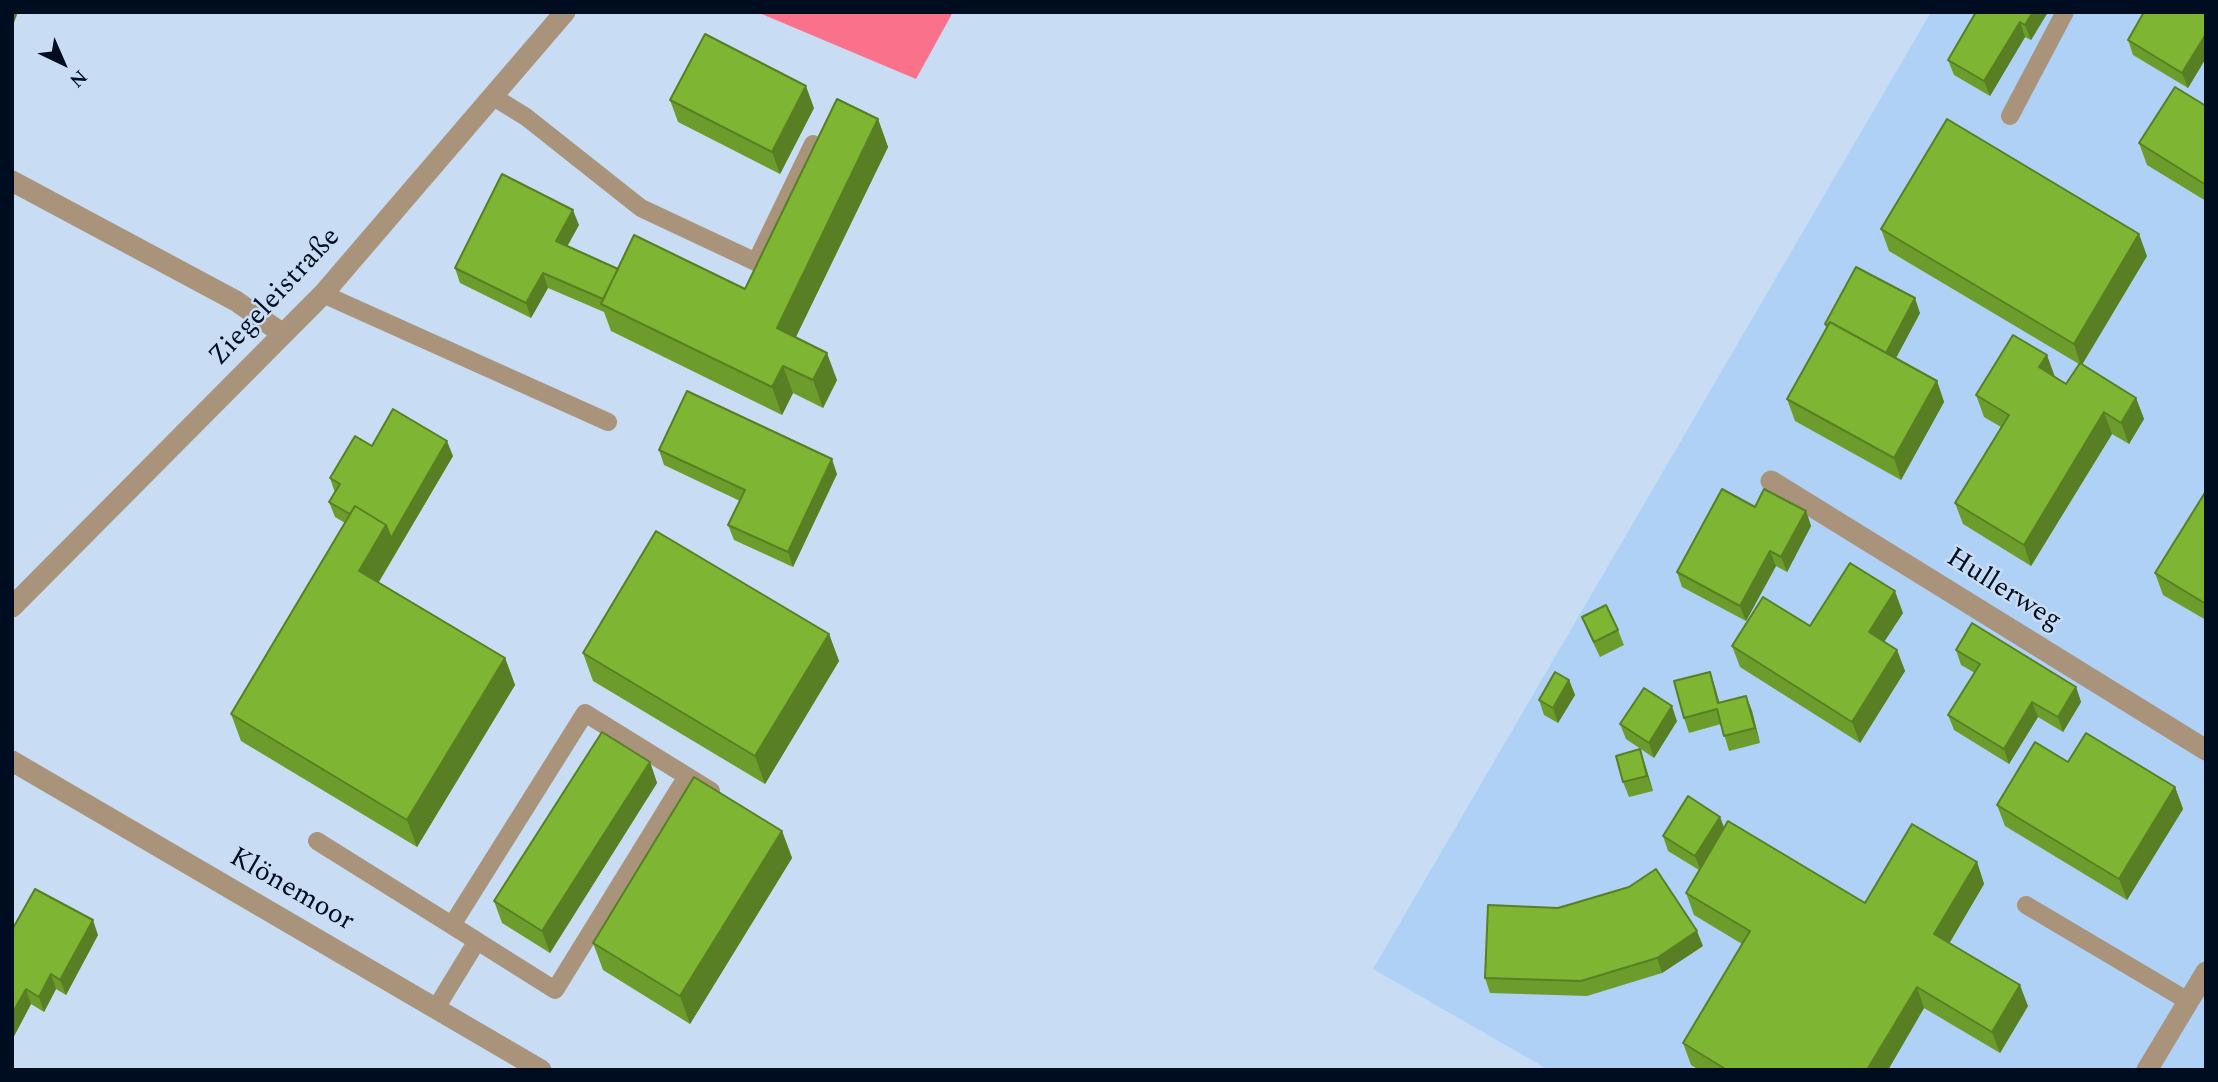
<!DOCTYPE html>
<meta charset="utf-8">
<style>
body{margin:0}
#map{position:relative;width:2218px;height:1082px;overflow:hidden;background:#c8ddf3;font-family:Spectral,serif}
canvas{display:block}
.frame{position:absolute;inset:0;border:14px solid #000d20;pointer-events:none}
.north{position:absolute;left:28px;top:28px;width:70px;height:70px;-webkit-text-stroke:5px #c8ddf3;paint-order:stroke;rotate:136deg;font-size:19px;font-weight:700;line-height:28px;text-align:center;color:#000d20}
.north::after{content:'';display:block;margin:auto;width:24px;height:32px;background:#000d20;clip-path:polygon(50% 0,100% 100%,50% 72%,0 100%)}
</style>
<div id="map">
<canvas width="2218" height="1082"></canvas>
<div class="frame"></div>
<div class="north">N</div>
</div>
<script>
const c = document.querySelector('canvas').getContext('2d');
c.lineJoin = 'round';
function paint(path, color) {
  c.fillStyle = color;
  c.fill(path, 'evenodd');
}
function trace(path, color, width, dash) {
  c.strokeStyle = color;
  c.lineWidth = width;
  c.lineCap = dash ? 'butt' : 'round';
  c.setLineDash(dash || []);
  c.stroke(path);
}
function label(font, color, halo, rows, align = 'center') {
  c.font = font + ' Spectral,serif';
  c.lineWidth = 5;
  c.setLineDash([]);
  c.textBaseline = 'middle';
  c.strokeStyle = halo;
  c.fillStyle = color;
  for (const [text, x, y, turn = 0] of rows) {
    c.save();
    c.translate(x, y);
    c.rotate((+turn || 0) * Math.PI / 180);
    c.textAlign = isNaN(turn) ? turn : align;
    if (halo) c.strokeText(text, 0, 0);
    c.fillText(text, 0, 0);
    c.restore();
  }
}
paint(new Path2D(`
 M1931 12H2206V1070H1549L1373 969Z`), '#afd1f6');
paint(new Path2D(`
 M757 12H953L916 79Z`), '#fa718c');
trace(new Path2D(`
 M492 96 526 117 641 208 756 262 813 144
 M2010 116 2065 12
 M323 294 608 422
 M317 841 477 941 436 1008
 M2026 905 2188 1001
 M452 925 585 713 711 791
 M477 941 555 990 687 776`), '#a9947b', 18);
trace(new Path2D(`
 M12 181 236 301 283 334
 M1771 481 2206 750
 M12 607 323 294 565 12
 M12 761 541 1070
 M2147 1070 2206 972`), '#a9947b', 21);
paint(new Path2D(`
 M1976 12H2048L2031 40 2025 37 1990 96 1954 75 1948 60Z
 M2206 12V58L2188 88 2133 55 2128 40Z
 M670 100 814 108 780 174 678 122Z
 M2206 106V201L2147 165 2139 143Z
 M878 119 888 147 796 337 837 380 823 408 793 393 782 415 611 331 604 312 548 288 531 318 460 283 455 268 579 225 567 246 618 269 745 289Z
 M1881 229 2147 256 2082 365 2136 398 2144 419 2129 444 2112 434 2031 566 1963 524 1955 503 2001 427 1984 417 1976 395 2054 377 2066 384 2079 364 1889 251Z
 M1920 313 1896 358 1937 381 1944 402 1901 480 1795 421 1787 399 1826 328 1825 324Z
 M372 446 453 456 379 582 505 658 515 685 417 847 241 741 231 714 345 523 335 517 329 502 335 493 330 478Z
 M659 450 837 474 793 567 734 540 728 525 740 501 664 465Z
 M2206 491V620L2163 595 2155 573Z
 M1755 507 1806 511 1811 526 1787 572 1776 566 1746 621 1682 587 1677 572Z
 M1903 613 1884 641 1897 650 1905 671 1860 743 1740 667 1732 646 1810 626Z
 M1582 617 1618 630 1624 645 1600 657 1588 632Z
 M829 634 839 661 765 784 593 681 583 653Z
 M1956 650 2076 687 2081 702 2063 732 2038 717 2009 764 1954 730 1948 715 1975 673 1961 665Z
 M1710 672 1719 703 1746 696 1752 711 1760 743 1729 751 1721 724 1689 733 1684 718Z
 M1569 680 1575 695 1558 723 1544 715 1539 700Z
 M1677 721 1654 758 1626 739 1620 724Z
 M1640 749 1653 791 1629 797 1623 782Z
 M650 762 657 783 550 953 502 923 494 901Z
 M2068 762 2175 787 2183 809 2127 900 2005 826 1997 805Z
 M1724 828 1865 903 1977 862 1984 884 1949 943 2028 1006 2000 1053 1924 1008 1888 1070H1699L1691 1065 1683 1043 1742 944 1694 915 1686 893 1699 870 1668 851 1663 836Z
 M782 831 792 858 690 1024 603 970 593 943Z
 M1629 887 1703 946 1662 973 1587 996 1490 993 1485 978 1558 908Z
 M12 930 98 935 66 995 56 989 44 1012 31 1004 12 1040Z`), '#6c9d2c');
paint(new Path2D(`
 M12 12H18L12 28Z
 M2033 12H2048L2031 40 2025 25Z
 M2020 22 2025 37 1990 96 1984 81Z
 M2206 34V58L2188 88 2182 73Z
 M806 86 814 108 780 174 772 152Z
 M878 119 888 147 787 355 777 328Z
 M573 210 579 225 562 256 556 241Z
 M2139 234 2147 256 2081 366 2074 344Z
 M543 273 548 288 531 318 526 303Z
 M1915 298 1920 313 1889 371 1884 356Z
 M827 353 837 380 823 408 813 380Z
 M2047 355 2055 377 2039 367Z
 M783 366 793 393 782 415 772 387Z
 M1937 381 1944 402 1901 480 1894 458Z
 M2136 398 2144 419 2129 444 2121 423Z
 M2104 412 2112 434 2031 566 2024 545Z
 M447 441 453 456 369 598 359 571 386 525Z
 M832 459 837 474 793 567 788 552Z
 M1806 511 1811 526 1787 572 1781 557Z
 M1770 551 1776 566 1746 621 1740 606Z
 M1895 591 1903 613 1877 653 1869 632Z
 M829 634 839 661 765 784 755 756Z
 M1897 650 1905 671 1860 743 1852 722Z
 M505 658 515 685 417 847 407 820Z
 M1710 672 1715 687 1724 718 1718 703Z
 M1569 680 1575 695 1558 723 1553 708Z
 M2076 687 2081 702 2063 732 2058 717Z
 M1746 696 1752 711 1760 743 1755 728Z
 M2032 702 2038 717 2009 764 2004 749Z
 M1672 706 1677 721 1654 758 1649 743Z
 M1640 749 1645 764 1653 791 1647 776Z
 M650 762 657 783 550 953 542 931Z
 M2175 787 2183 809 2127 900 2119 879Z
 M1720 817 1726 832 1701 871 1695 856Z
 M782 831 792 858 690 1024 680 996Z
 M1977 862 1984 884 1942 956 1934 934Z
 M93 920 98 935 66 995 60 980Z
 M1697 931 1703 946 1662 973 1657 958Z
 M51 974 56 989 44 1012 39 997Z
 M2020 985 2028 1006 2000 1053 1992 1032Z
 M1917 987 1924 1008 1888 1070H1867Z
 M26 989 31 1004 12 1040V1014Z`), '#587f24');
const building = new Path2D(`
 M1976 12H2033L2025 25 2020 22 1984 81 1948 60Z
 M2144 12H2206V34L2182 73 2128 40Z
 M705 34 806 86 772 152 670 100Z
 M2175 87 2206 106V185L2139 143Z
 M837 99 878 119 777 328 827 353 813 380 783 366 772 387 601 304 634 235 745 289Z
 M1947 119 2139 234 2074 344 1881 229Z
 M502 174 573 210 556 241 618 269 603 299 543 273 526 303 455 268Z
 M1856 267 1915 298 1886 353 1830 322 1828 325 1825 324Z
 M1830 322 1937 381 1894 458 1787 399Z
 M2013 335 2047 355 2039 367 2066 384 2080 363 2136 398 2121 423 2104 412 2024 545 1955 503 2009 415 1976 395Z
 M687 391 832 459 788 552 728 525 745 490 659 450Z
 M393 409 447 441 391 538 386 525 355 506 350 514 329 502 340 484 330 478 355 436 372 446Z
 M1722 489 1755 507 1764 489 1806 511 1781 557 1770 551 1740 606 1677 572Z
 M2206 491V604L2155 573Z
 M355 506 386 525 359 571 505 658 407 820 231 714Z
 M656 531 829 634 755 756 583 653Z
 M1850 563 1895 591 1869 632 1897 650 1852 722 1732 646 1763 597 1810 626Z
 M1606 605 1618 630 1594 642 1582 617Z
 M1972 623 2076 687 2058 717 2032 702 2004 749 1948 715 1980 664 1956 650Z
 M1555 672 1569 680 1553 708 1539 700Z
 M1710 672 1718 703 1746 696 1755 728 1724 736 1717 709 1684 718 1674 681Z
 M1644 688 1672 706 1649 743 1620 724Z
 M602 732 650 762 542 931 494 901Z
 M2086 733 2175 787 2119 879 1997 805 2035 742 2068 762Z
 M1640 749 1647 776 1623 782 1616 756Z
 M694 777 782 831 680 996 593 943Z
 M1688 796 1720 817 1695 856 1663 836Z
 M1728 821 1865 903 1912 824 1977 862 1934 934 2020 985 1992 1032 1917 987 1867 1070H1727L1683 1043 1750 931 1686 893Z
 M1656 869 1697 931 1657 958 1581 981 1485 978 1488 905 1558 908 1629 887Z
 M35 889 93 920 60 980 51 974 39 997 26 989 12 1014V930Z`);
paint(building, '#7eb633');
trace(building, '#587f24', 2);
label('28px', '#000d20', '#c8ddf3', [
 ["Ziegeleistraße",276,298,-47],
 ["Hullerweg",2003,591,32],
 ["Klönemoor",291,891,30]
]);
</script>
